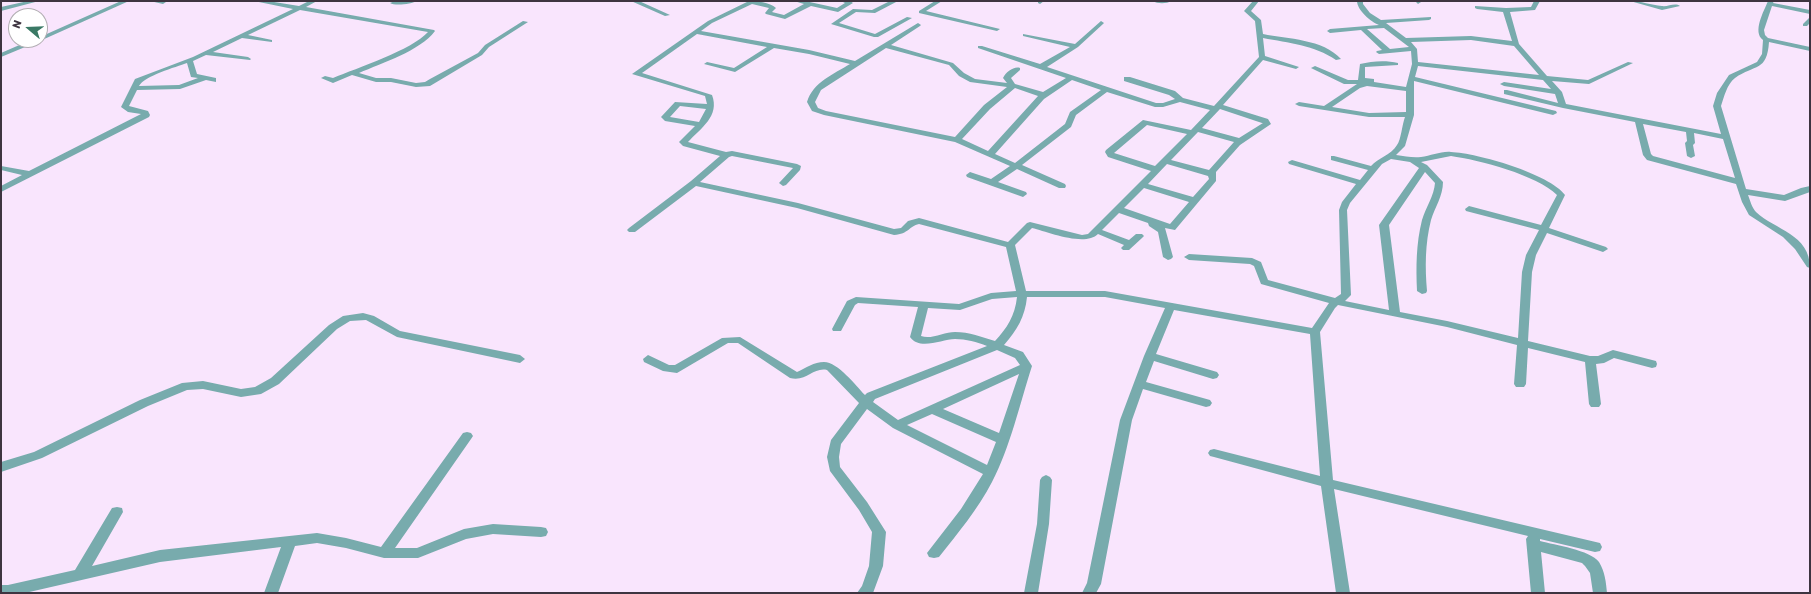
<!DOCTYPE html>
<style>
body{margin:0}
#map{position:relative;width:1811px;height:594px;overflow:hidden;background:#f9e5fd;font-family:Rubik,sans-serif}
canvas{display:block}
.frame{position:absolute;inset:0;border:2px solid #3e3440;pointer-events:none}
.north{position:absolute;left:8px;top:8px;width:40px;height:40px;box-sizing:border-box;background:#fff;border:1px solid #b2aeb3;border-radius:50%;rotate:289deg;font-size:11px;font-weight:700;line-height:16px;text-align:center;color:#3e3440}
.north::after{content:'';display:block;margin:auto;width:14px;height:18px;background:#3a7965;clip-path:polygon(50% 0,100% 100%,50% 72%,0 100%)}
</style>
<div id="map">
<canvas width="1811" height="594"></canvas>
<div class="frame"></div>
<div class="north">N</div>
</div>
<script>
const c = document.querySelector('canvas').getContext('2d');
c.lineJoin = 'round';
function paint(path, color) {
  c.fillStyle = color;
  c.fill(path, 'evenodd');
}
paint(new Path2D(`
 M28 1H39L1 11V7Z
 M121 1H129L42 40 1 57V53L31 40H40V37Z
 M150 1H165L166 2 163 4Z
 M254 1H268L299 6 309 1H317L306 7 434 30 435 31C420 51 382 63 359 73L376 78H391L416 83 425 82 430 79 478 53 485 45 523 21 528 22 489 47 482 55 430 86 416 87 391 82H376L352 75 333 83 321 78 325 76 333 78C357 68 412 50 428 32L300 10 248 35 272 40V42L242 38 213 52 248 57 251 59 250 60 206 55 193 61 197 74 216 78V82L206 80 180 89 137 90 129 106 148 111 150 115 149 117 1 192V186L22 175 1 170V166L29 171 141 114 128 112 121 107 135 79 193 57 293 9ZM187 63 191 77 198 78 179 85 139 86C144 76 176 67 187 63Z
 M395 1H417C412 4 395 6 390 3Z
 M631 1H639L670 15 665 16Z
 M749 1C756 1 770 2 776 8L772 12 784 15 804 4 794 1H805L837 8 845 3 841 1H850L853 3 838 12 811 6 785 19 766 14 765 13 769 8 752 4 712 23 701 31 809 50 855 61 918 23 921 25 920 26 891 45 953 63 964 73 975 79 1007 83 1003 78C1006 72 1014 66 1020 68V70L1011 78 1015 84 1043 92 1066 78 978 48V46H982L1040 64 1070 47 1023 36V34L1075 44 1101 21 1104 23 1103 24 1078 47 1047 67 1156 103H1163L1175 99 1169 95 1124 81V77H1130L1175 91 1183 98 1214 106 1259 57 1255 21 1244 11 1253 1H1259L1251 11 1261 20 1263 34C1288 39 1323 39 1341 59L1336 60C1314 45 1289 43 1263 38L1265 56 1299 67 1296 69 1263 60 1223 105 1268 119 1271 124 1240 145 1216 172V181L1175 230 1165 228 1173 257 1171 259 1168 260 1163 257 1158 232 1149 226 1148 223 1119 213 1102 230 1129 240 1136 234H1142L1144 236 1142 238 1129 250H1123L1121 248 1124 245 1098 234C1085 247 1048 232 1032 228L1015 245 1026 291H1105L1312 328 1329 303 1261 284 1254 266 1250 264 1189 260 1184 257 1189 254 1252 258 1261 262 1268 280 1335 298 1341 294 1339 210 1342 202 1356 184 1289 164 1288 162 1292 160 1360 180 1368 170 1331 160V156H1334L1371 166C1378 158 1391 155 1397 145 1401 140 1402 125 1405 117H1369L1299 106 1295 104 1299 102 1324 106 1357 84H1344L1313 69 1311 68 1315 66 1348 80H1358L1360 64C1372 61 1386 60 1398 63V65L1365 67V78L1374 79V82L1406 87 1412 64 1411 51 1379 54 1376 52 1377 51 1382 50 1361 30 1330 33 1327 31 1330 29 1379 25C1371 22 1357 10 1357 1H1363V4L1370 13 1381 20 1431 17V19L1429 20 1386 23 1406 38 1471 36 1512 41 1503 12 1477 9 1475 8V6L1506 8 1531 7 1534 1H1540L1535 10 1510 12 1519 44 1547 76 1588 80 1628 62 1633 63 1589 84 1552 81 1562 92 1566 104 1721 134 1713 106 1717 93 1729 75 1757 62 1762 54 1763 40C1752 32 1764 11 1768 1H1774L1773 3 1810 10V14L1772 6 1764 30 1765 35 1768 38 1810 47V51L1769 42C1767 72 1755 64 1735 78 1727 84 1724 97 1721 106L1746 189 1784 195 1801 188 1810 186V192L1785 201 1748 195C1750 200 1752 208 1756 212 1775 230 1810 234 1810 268L1807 267 1795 249 1783 237 1749 215 1742 202 1736 184 1647 160 1643 155 1635 122 1563 108 1504 94V90H1507L1558 103 1555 94 1504 86 1500 84 1504 82 1551 89 1543 80 1418 66 1415 77 1556 111 1557 113 1553 115 1414 81V115L1405 146 1396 155C1405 156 1412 158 1421 157 1431 156 1441 151 1451 152 1477 153 1550 174 1565 195L1549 228 1606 247 1608 249 1603 252 1547 233 1536 255 1532 272 1528 341 1590 356H1598L1613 350 1656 361 1657 364 1656 367 1652 368 1614 358 1604 363 1596 364 1601 404 1599 407H1591L1589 404 1585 362 1528 348 1526 384 1524 387H1516L1514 384 1517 345 1447 327 1338 305 1335 308 1320 332 1333 480 1600 543 1602 547 1600 551 1595 552 1540 539V541C1555 545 1590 550 1599 562 1605 572 1606 582 1607 593H1593L1590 573 1585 566 1582 563 1541 552 1545 593H1531L1526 539 1528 536 1334 489 1350 593H1336L1321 486 1214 457 1210 456 1208 453 1210 450 1214 449 1320 476 1310 334 1174 310 1156 354 1217 372 1219 375 1217 378 1213 379 1154 361 1146 382 1210 400 1212 403 1210 406 1206 407 1143 389 1132 420 1101 584 1096 593H1082L1087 583 1120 420 1144 356 1165 308 1105 297H1027C1025 317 1017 330 1004 345L1023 352 1032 366C1020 403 1010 448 992 482 978 509 958 533 939 557L934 558 929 557 927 553 961 509 983 474 893 428 867 409 841 444 839 457 840 467 867 502 886 532 883 566 873 593H857L862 586 869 566 872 532 859 510 830 471 827 457 831 440 859 403 827 370C813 367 807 382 790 378L738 343H728L677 373 663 371 644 362 643 359 648 355 669 365H675L722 338 740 337 797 372C806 368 814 362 824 362 838 362 856 386 865 395L867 393 987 346C977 342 966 339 955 339 942 339 920 351 910 337L918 307 858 303 855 305 841 331H833L832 329 847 301 856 297 959 304 991 293 1016 291 1006 247 919 224C909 226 909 234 894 235L797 208 696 186 635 232H629L627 230 629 228 691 181 720 156 683 146 679 142 695 126 665 121 661 117 675 102 707 104 705 96 632 74 708 21ZM1384 28 1409 47 1390 49 1367 29ZM697 34 767 47 734 68 707 62 704 64 735 72 774 48 809 54 850 64C834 74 813 82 807 102L812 111 824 115 955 142 1010 166 991 179 970 172 966 175 967 177 1023 197 1027 194 1026 192 998 182 1017 169 1059 188H1065L1066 186 1065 184 1022 165 1071 127 1076 115 1107 92 1155 107H1163L1180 102 1210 110 1191 130 1143 120 1106 150 1105 152 1108 157 1151 171 1088 234 1082 235 1030 222 1027 223 1008 242 919 218 908 221 901 228 894 229 798 203 700 182 729 157 732 156 793 168 779 183 783 186 786 185 800 170 801 166 797 164 732 151 726 152 688 142C701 128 720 116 712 95L642 73ZM1471 40 1514 46 1539 75 1418 62 1417 49 1411 42ZM886 48 949 65 959 76 970 82 1007 87 984 105 955 137 826 111 818 108 815 102 821 90ZM1072 80 1101 90 1070 112 1065 124 1015 163 995 154 1044 99ZM1367 86 1406 91V112L1369 113 1332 107 1360 88ZM1015 88 1038 96 988 151 962 139 990 109ZM680 106 706 109 699 122 670 117ZM1220 109 1262 123H1263L1239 138 1202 128ZM1643 124 1686 132 1687 141 1685 143 1687 156 1691 158 1695 156 1693 145 1695 143 1694 133 1723 139 1735 178 1653 156 1651 154ZM1147 125 1187 134 1155 166 1114 153ZM1198 132 1234 142 1209 170 1171 160ZM1451 156C1479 160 1537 175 1557 195L1541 225 1469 206 1465 209 1466 211 1539 230 1526 255 1522 272 1518 338 1447 321 1400 312 1389 225 1425 172 1435 183C1434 196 1426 207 1422 220 1416 244 1416 267 1417 291L1422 294 1426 293 1427 291C1425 267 1425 244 1431 220 1435 207 1443 196 1443 182L1427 165 1421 162ZM1391 159 1410 162 1419 168 1379 225 1389 310 1345 301 1351 295 1347 210 1350 203 1382 164ZM1167 164 1208 176 1209 179 1193 197 1148 184ZM1144 188 1189 202 1170 224 1124 208ZM1017 297C1015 316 1007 328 995 341 982 337 969 332 955 332 944 332 931 340 921 336L928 308 960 310 992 299ZM997 350 1015 358 1020 365 898 420 873 402 875 399ZM1019 374 999 433 943 409ZM932 414 996 442 987 465 907 425Z
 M890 1H898L875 13 856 12 839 23 875 34 907 17 912 18 878 37H874L831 24 853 9 872 10Z
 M935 1H942L926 11 1000 29 997 31 919 13V11Z
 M1038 1H1044L1040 4 1038 3Z
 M1153 1H1171C1167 4 1157 4 1153 1Z
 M1415 1H1421V2L1418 4Z
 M1630 1C1641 1 1651 5 1662 6 1668 7 1675 2 1680 6L1662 10Z
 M1810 17V23L1807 26H1803V24Z
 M363 313 374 316 400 331 520 355 525 359 520 363 397 337 366 320 350 321 337 329 279 384 261 394 241 397 203 389 187 390 148 406 42 458 1 472V462L34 452 140 400 182 383 203 381 241 389 255 387 271 378 329 325 343 316Z
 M467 432 471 433 473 436 471 439 395 548H417L464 529 493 524 541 527 546 528 548 532 546 536 541 537 493 534 466 539 418 558H384L346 548 317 543 295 546 278 593H264L281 547 160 562 25 593H1V585H8L75 570 112 508 117 507 122 508 123 512 92 566 160 550 317 533 346 538 381 547 463 433Z
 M1046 475 1050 477 1052 480 1049 524 1038 593H1024L1037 524 1040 480 1042 477Z`), '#78abad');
</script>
